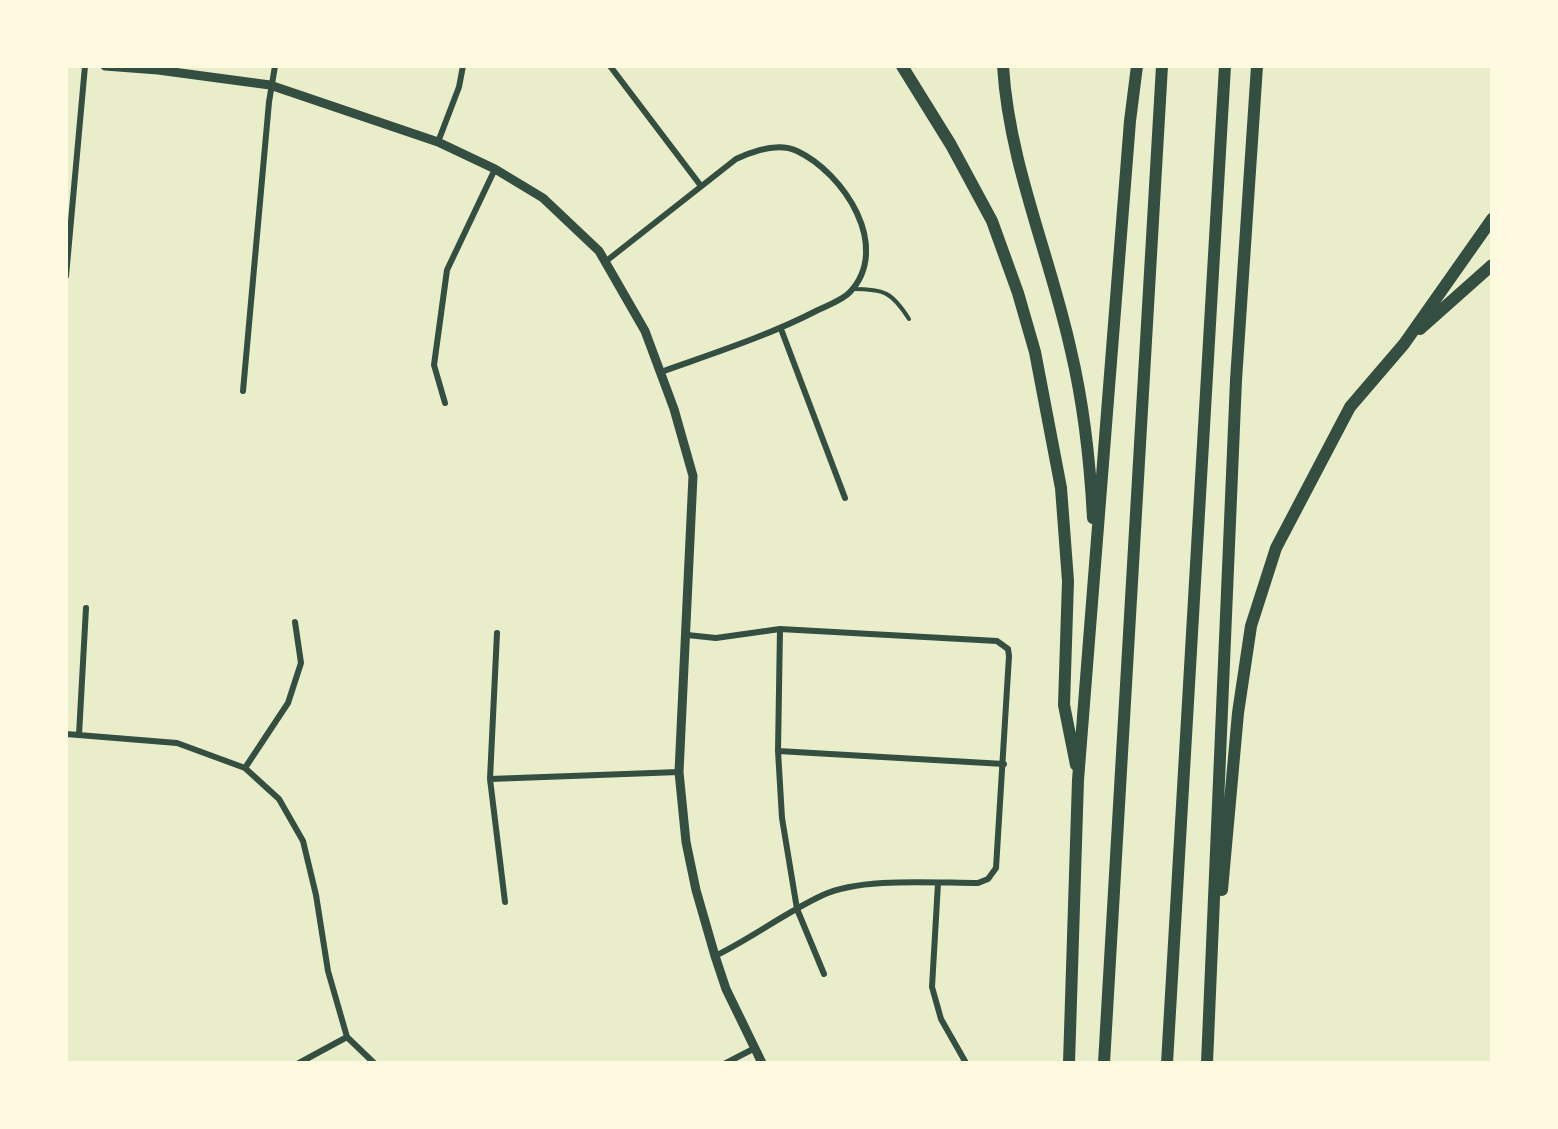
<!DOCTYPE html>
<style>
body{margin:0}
#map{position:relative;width:1558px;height:1129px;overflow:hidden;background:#e9edc9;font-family:Commissioner,sans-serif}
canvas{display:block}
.frame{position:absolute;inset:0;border:68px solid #fefae0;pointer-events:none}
</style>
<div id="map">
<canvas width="1558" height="1129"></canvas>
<div class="frame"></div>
</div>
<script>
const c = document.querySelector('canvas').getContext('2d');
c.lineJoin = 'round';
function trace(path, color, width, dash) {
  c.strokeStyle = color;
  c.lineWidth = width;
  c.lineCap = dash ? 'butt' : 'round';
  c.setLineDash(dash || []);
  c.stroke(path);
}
trace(new Path2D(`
 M853 289C884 289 892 292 909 319`), '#344e41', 4);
trace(new Path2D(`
 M610 66 701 186
 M438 142 459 87 463 66
 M605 262 736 159C753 151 778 142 797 151 844 173 892 247 850 292 843 300 828 305 818 310 768 336 714 353 661 372
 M66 276 85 66
 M781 329 845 498
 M243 391 269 102 275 66
 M445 403 434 365 447 270 495 169
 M780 629 778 751 782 818 797 909 824 974
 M497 633 490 779 505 902
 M687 635 716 638 780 629 997 641 1008 649 1009 656 996 868 988 879 978 883C935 883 861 877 823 895 786 912 752 938 715 956
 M66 734 177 743 245 768 279 799 303 841 316 895 328 971 347 1037 374 1063
 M79 735 86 608
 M778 751 1004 764
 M245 768 288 703 301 663 295 622
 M490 779 679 772
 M938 883 932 987 941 1019 966 1063
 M299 1063 347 1037
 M726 1063 755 1048`), '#344e41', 6);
trace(new Path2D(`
 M105 66 158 70 270 85 438 142 495 169 543 198 599 251 645 331 674 409 693 476 679 772 686 842 696 890 715 956 726 989 762 1063`), '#344e41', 9);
trace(new Path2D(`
 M902 66 951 145 992 221 1018 293 1035 352 1061 488 1068 581 1064 705 1076 765
 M1003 66C1009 164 1050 255 1071 351 1084 406 1090 461 1093 518
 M1420 329 1492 265
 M1222 890 1238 713 1251 626 1276 548 1350 407 1404 344 1492 219
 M1069 1063 1078 780 1130 121 1137 66
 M1104 1063 1162 66
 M1167 1063 1225 66
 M1207 1063 1236 380 1257 66`), '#344e41', 12);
</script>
